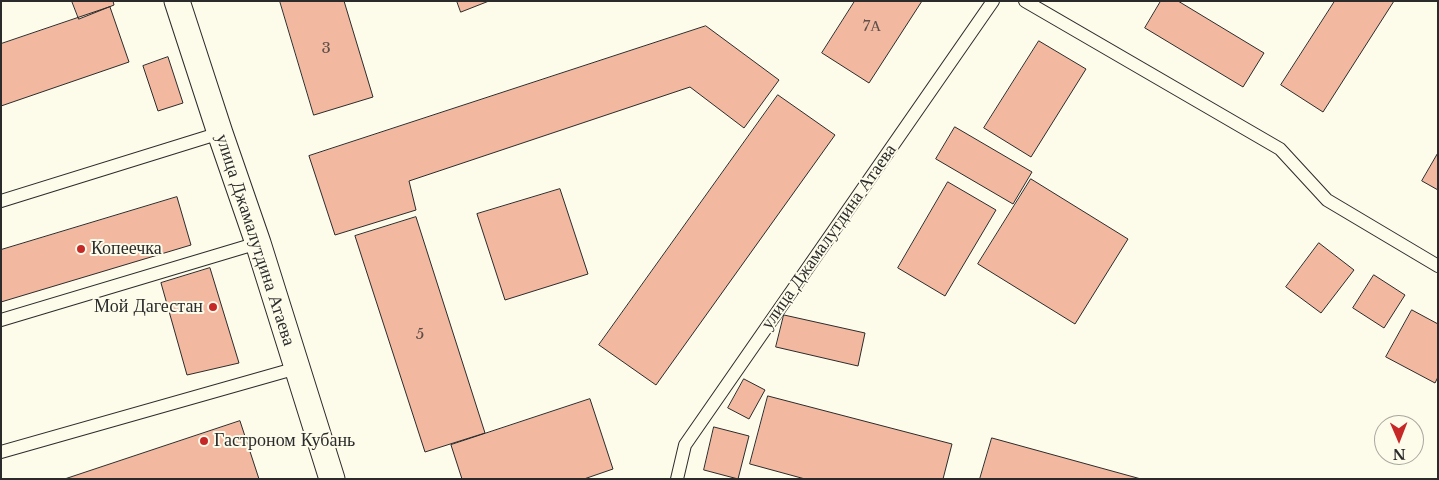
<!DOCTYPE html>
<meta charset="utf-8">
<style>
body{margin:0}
#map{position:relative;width:1439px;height:480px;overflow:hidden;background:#fdfbea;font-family:"Libre Baskerville",serif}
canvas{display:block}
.frame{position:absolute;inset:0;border:2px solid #2b2b2b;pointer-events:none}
.north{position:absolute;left:1374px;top:415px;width:50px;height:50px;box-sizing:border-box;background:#fdfbea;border:1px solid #a9a89e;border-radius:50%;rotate:179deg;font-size:14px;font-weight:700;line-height:20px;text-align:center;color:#2b2b2b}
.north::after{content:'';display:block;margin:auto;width:18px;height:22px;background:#c62828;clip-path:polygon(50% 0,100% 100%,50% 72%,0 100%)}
</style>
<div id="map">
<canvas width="1439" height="480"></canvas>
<div class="frame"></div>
<div class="north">N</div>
</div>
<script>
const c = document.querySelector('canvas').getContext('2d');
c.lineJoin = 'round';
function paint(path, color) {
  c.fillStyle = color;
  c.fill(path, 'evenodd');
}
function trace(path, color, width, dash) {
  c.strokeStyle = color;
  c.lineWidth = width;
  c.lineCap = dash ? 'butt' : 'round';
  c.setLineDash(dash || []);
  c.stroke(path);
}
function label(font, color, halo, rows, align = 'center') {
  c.font = font + ' "Libre Baskerville",serif';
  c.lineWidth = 4;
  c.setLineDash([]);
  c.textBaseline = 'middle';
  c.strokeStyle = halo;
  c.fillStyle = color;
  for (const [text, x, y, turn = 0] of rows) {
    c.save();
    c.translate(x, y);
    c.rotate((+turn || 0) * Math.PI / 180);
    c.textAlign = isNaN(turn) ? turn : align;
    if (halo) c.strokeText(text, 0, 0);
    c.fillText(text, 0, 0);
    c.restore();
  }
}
const building = new Path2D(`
 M72 1H113L114 5 79 19Z
 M280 1H344L373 97 314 115Z
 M457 1H489L461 12Z
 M855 1H922L869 83 822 53Z
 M1161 1H1178L1264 53 1243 87 1145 28Z
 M1335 1H1394L1323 112 1281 85Z
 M110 7 129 62 1 106V44Z
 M706 26 779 80 744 128 690 87 409 181 416 210 335 235 309 156Z
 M1039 41 1086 69 1031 157 984 128Z
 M168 57 183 103 158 111 143 66Z
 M778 95 835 135 656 385 599 345Z
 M955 127 1032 172 1013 204 936 159Z
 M1438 153V190L1422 181Z
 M1031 179 1128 239 1075 324 978 264Z
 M948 182 996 210 945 296 898 268Z
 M560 189 588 274 505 300 477 214Z
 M177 197 191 245 1 302V250Z
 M416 217 485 433 425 452 355 236Z
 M1319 243 1354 270 1321 313 1286 287Z
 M210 268 239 363 187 375 161 283Z
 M1374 275 1405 295 1384 328 1353 308Z
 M1412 310 1438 324V377L1435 383 1386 357Z
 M784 315 865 333 858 366 776 347Z
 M744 379 765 390 749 419 728 408Z
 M768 396 952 444 943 479H805L750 464Z
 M590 399 613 469 584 479H462L451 445Z
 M240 421 259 479H65Z
 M714 427 749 436 738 479 704 470Z
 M992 438 1141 479H980Z`);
paint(building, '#f2b8a0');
trace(building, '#2b2b2b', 1);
const service = new Path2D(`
 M1025 1 1280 149 1327 200 1438 266
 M1 201 220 133
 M1 320 258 243
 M1 452 297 368
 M677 479 685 445 993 1`);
const minor = new Path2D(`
 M177 1 220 133 258 243 332 479`);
trace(service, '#2b2b2b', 14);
trace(minor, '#2b2b2b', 27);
trace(service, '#fdfbea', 12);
trace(minor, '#fdfbea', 25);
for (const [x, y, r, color] of [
 [81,249,5,"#c62828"],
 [213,307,5,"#c62828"],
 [204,441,5,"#c62828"]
]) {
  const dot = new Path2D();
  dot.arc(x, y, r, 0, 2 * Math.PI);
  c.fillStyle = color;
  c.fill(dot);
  trace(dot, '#fdfbea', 2);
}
label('15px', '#5d4e48', null, [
 ["7А",872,27],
 ["3",326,49],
 ["5",420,335]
]);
label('18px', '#2b2b2b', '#fdfbea', [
 ["улица Джамалутдина Атаева",829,237,-55],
 ["улица Джамалутдина Атаева",255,240,72]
]);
label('18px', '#2b2b2b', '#fdfbea', [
 ["Копеечка",91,249],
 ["Мой Дагестан",203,307,"right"],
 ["Гастроном Кубань",214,441]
], 'left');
</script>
